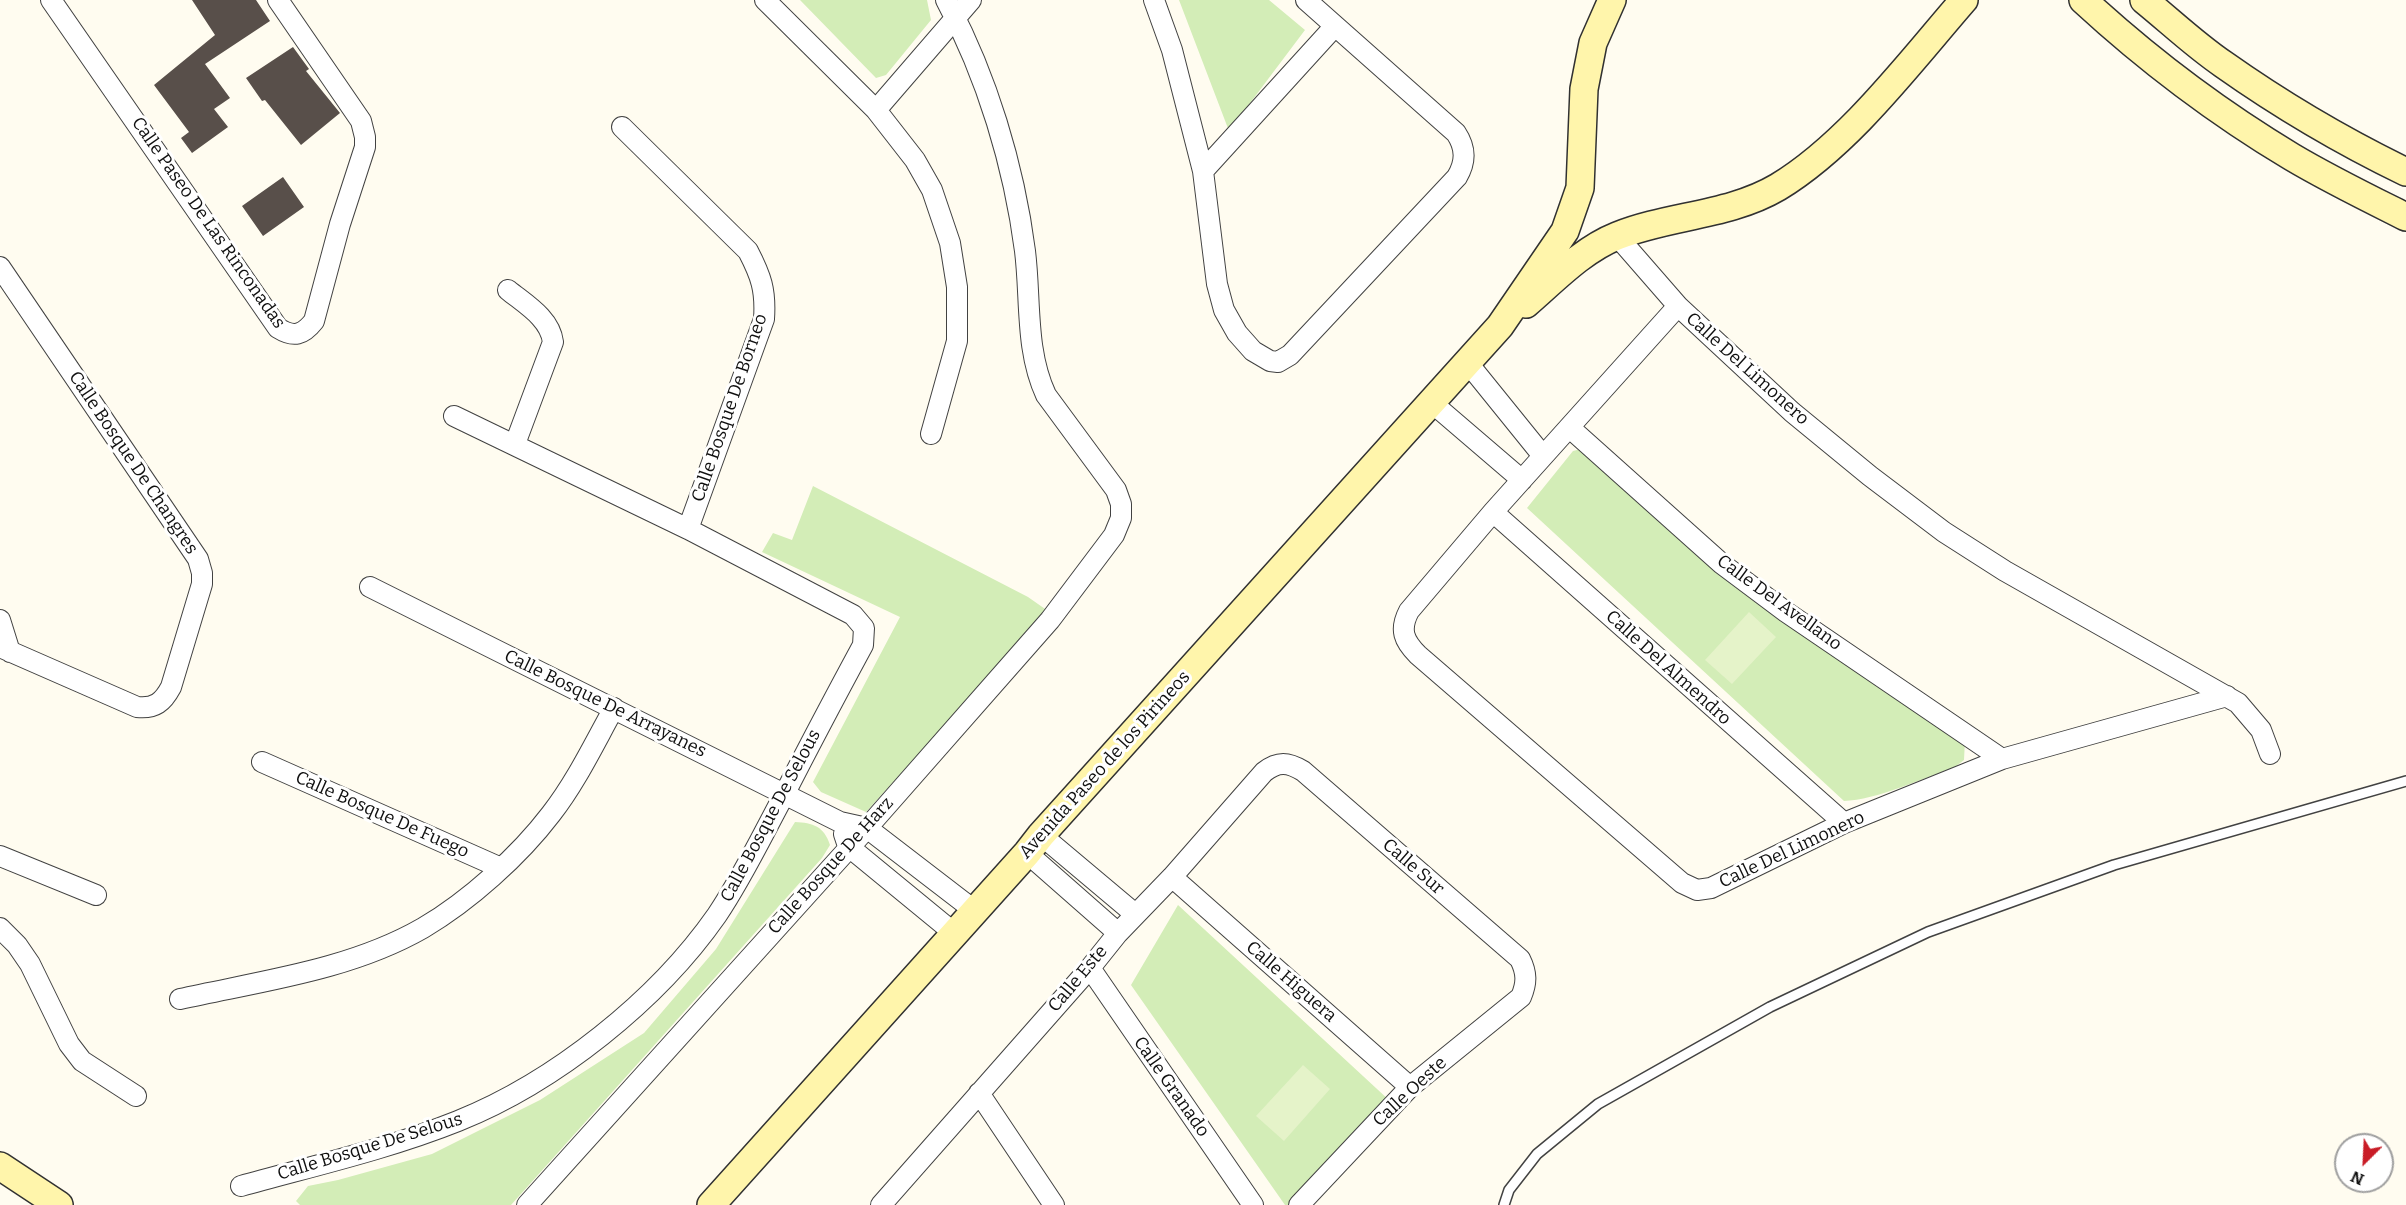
<!DOCTYPE html>
<style>
body{margin:0}
#map{position:relative;width:2406px;height:1205px;overflow:hidden;background:#fffcf0;font-family:Bitter,serif}
canvas{display:block}
.north{position:absolute;left:2334px;top:1133px;width:60px;height:60px;box-sizing:border-box;background:#fff;border:2px solid #9f9f9f;border-radius:50%;rotate:204deg;font-size:16px;font-weight:700;line-height:24px;text-align:center;color:#0f0f0f}
.north::after{content:'';display:block;margin:auto;width:21px;height:27px;background:#c91c26;clip-path:polygon(50% 0,100% 100%,50% 72%,0 100%)}
</style>
<div id="map">
<canvas width="2406" height="1205"></canvas>
<div class="north">N</div>
</div>
<script>
const c = document.querySelector('canvas').getContext('2d');
c.lineJoin = 'round';
function paint(path, color) {
  c.fillStyle = color;
  c.fill(path, 'evenodd');
}
function trace(path, color, width, dash) {
  c.strokeStyle = color;
  c.lineWidth = width;
  c.lineCap = dash ? 'butt' : 'round';
  c.setLineDash(dash || []);
  c.stroke(path);
}
function label(font, color, halo, rows, align = 'center') {
  c.font = font + ' Bitter,serif';
  c.lineWidth = 6;
  c.setLineDash([]);
  c.textBaseline = 'middle';
  c.strokeStyle = halo;
  c.fillStyle = color;
  for (const [text, x, y, turn = 0] of rows) {
    c.save();
    c.translate(x, y);
    c.rotate((+turn || 0) * Math.PI / 180);
    c.textAlign = isNaN(turn) ? turn : align;
    if (halo) c.strokeText(text, 0, 0);
    c.fillText(text, 0, 0);
    c.restore();
  }
}
paint(new Path2D(`
 M800 0H927L931 20 886 75 876 78Z
 M1179 0H1269L1305 30 1229 131Z
 M1585 448 1965 740 1964 760 1955 767C1924 778 1876 800 1844 801L1527 508 1573 451Z
 M813 486 1028 597 1048 611 866 812 821 792 813 782 900 617 762 552 773 533 792 540Z
 M795 822C813 823 824 826 830 845L822 858 511 1205H300L296 1201 308 1186 338 1180 432 1154 540 1100 644 1033 716 949Z
 M1178 905 1390 1101 1301 1205H1285L1131 985Z`), '#d3edb7');
paint(new Path2D(`
 M1749 612 1776 637 1732 684 1705 660Z
 M1303 1065 1330 1089 1284 1141 1256 1116Z`), '#e5f3c9');
paint(new Path2D(`
 M192 0H256L270 21 205 64 230 98 214 109 228 127 192 153 181 138 189 132 154 85 215 35Z
 M293 47 309 69 306 71 340 113 301 145 265 100 262 101 246 78Z
 M283 177 304 207 263 236 242 206Z`), '#584f4a');
const lane = new Path2D(`
 M1504 1205 1509 1190 1537 1154 1598 1104 1770 1007 1928 932 2114 865 2406 781`);
const street = new Path2D(`
 M51 0 278 328C294 338 303 335 314 321L340 224 365 147V137L361 121 278 0
 M765 0 876 110 915 160 932 190 950 243 957 287V341L931 434
 M1154 0 1172 50 1203 171 1217 284 1224 310 1237 333 1253 351 1270 361 1278 362 1290 355 1457 177C1466 162 1466 148 1456 133L1306 0
 M876 110 971 0
 M622 127 748 251C761 276 766 290 764 319L688 529
 M1203 171 1335 26
 M1617 236 1678 306 1792 412 1870 476 1944 532 2005 571 2238 703 2261 730 2270 754
 M0 267 198 559 202 573V584L171 687C163 702 155 709 137 707L0 647
 M508 290C525 304 550 318 553 342L515 444
 M1678 306 1493 512 1409 611C1399 630 1404 641 1418 655L1682 883 1697 890 1711 888 1844 823 2002 759 2227 696
 M1467 362 1543 456
 M1431 402 1522 480
 M1570 428 1722 564 1786 612 2002 759
 M1493 512 1844 823
 M370 587 840 822 867 828 975 911
 M0 620 10 652
 M262 762 501 868
 M844 834 848 846 954 933
 M1041 835 1135 914
 M1027 853 1118 933
 M0 856 96 895
 M1172 877 1410 1087
 M0 928 17 945 30 964 69 1044 82 1061 136 1096
 M1090 968 1253 1205
 M180 999C261 981 350 970 423 928 469 901 519 856 551 814 576 782 594 744 614 708
 M979 1093 1054 1205
 M241 1186C313 1166 388 1149 458 1121 555 1082 657 1001 717 915 742 878 762 836 783 797 809 746 836 695 863 645L864 628 853 615 688 529 454 416
 M527 1205 867 828 1050 620 1114 535 1121 518V504L1116 490 1046 395C1025 350 1031 299 1025 251 1014 166 987 76 946 0
 M881 1205 1090 968 1118 933 1172 877 1264 772C1278 761 1288 762 1303 771L1520 959C1527 973 1527 983 1521 997L1410 1087 1299 1205`);
const secondary = new Path2D(`
 M2083 0C2147 59 2217 112 2292 157 2329 179 2368 198 2406 217
 M2144 0C2170 21 2195 45 2223 64 2281 105 2342 141 2406 172
 M1526 304C1554 280 1582 250 1617 236 1669 215 1729 216 1778 187 1849 144 1910 62 1964 0
 M0 1166 59 1205
 M711 1205 1027 853 1041 835 1500 326 1565 231 1580 188 1584 89 1593 43 1612 0`);
trace(lane, '#424242', 12);
trace(street, '#424242', 22);
trace(secondary, '#313131', 30);
trace(lane, '#fff', 9);
trace(street, '#fff', 20);
trace(secondary, '#fff5ab', 27);
label('18px', '#0f0f0f', '#fff', [
 ["Calle Paseo De Las Rinconadas",208,223,55],
 ["Calle Del Limonero",1747,369,42],
 ["Calle Bosque De Borneo",730,408,-71],
 ["Calle Bosque De Changres",133,463,56],
 ["Calle Del Avellano",1779,603,36],
 ["Calle Del Almendro",1668,668,42],
 ["Calle Bosque De Arrayanes",605,704,26],
 ["Avenida Paseo de los Pirineos",1105,765,-48],
 ["Calle Bosque De Fuego",382,815,24],
 ["Calle Bosque De Selous",771,816,-62],
 ["Calle Del Limonero",1792,850,-25],
 ["Calle Bosque De Harz",831,866,-48],
 ["Calle Sur",1413,867,41],
 ["Calle Este",1078,979,-50],
 ["Calle Higuera",1291,982,41],
 ["Calle Granado",1171,1087,55],
 ["Calle Oeste",1410,1092,-43],
 ["Calle Bosque De Selous",370,1147,-17]
]);
</script>
